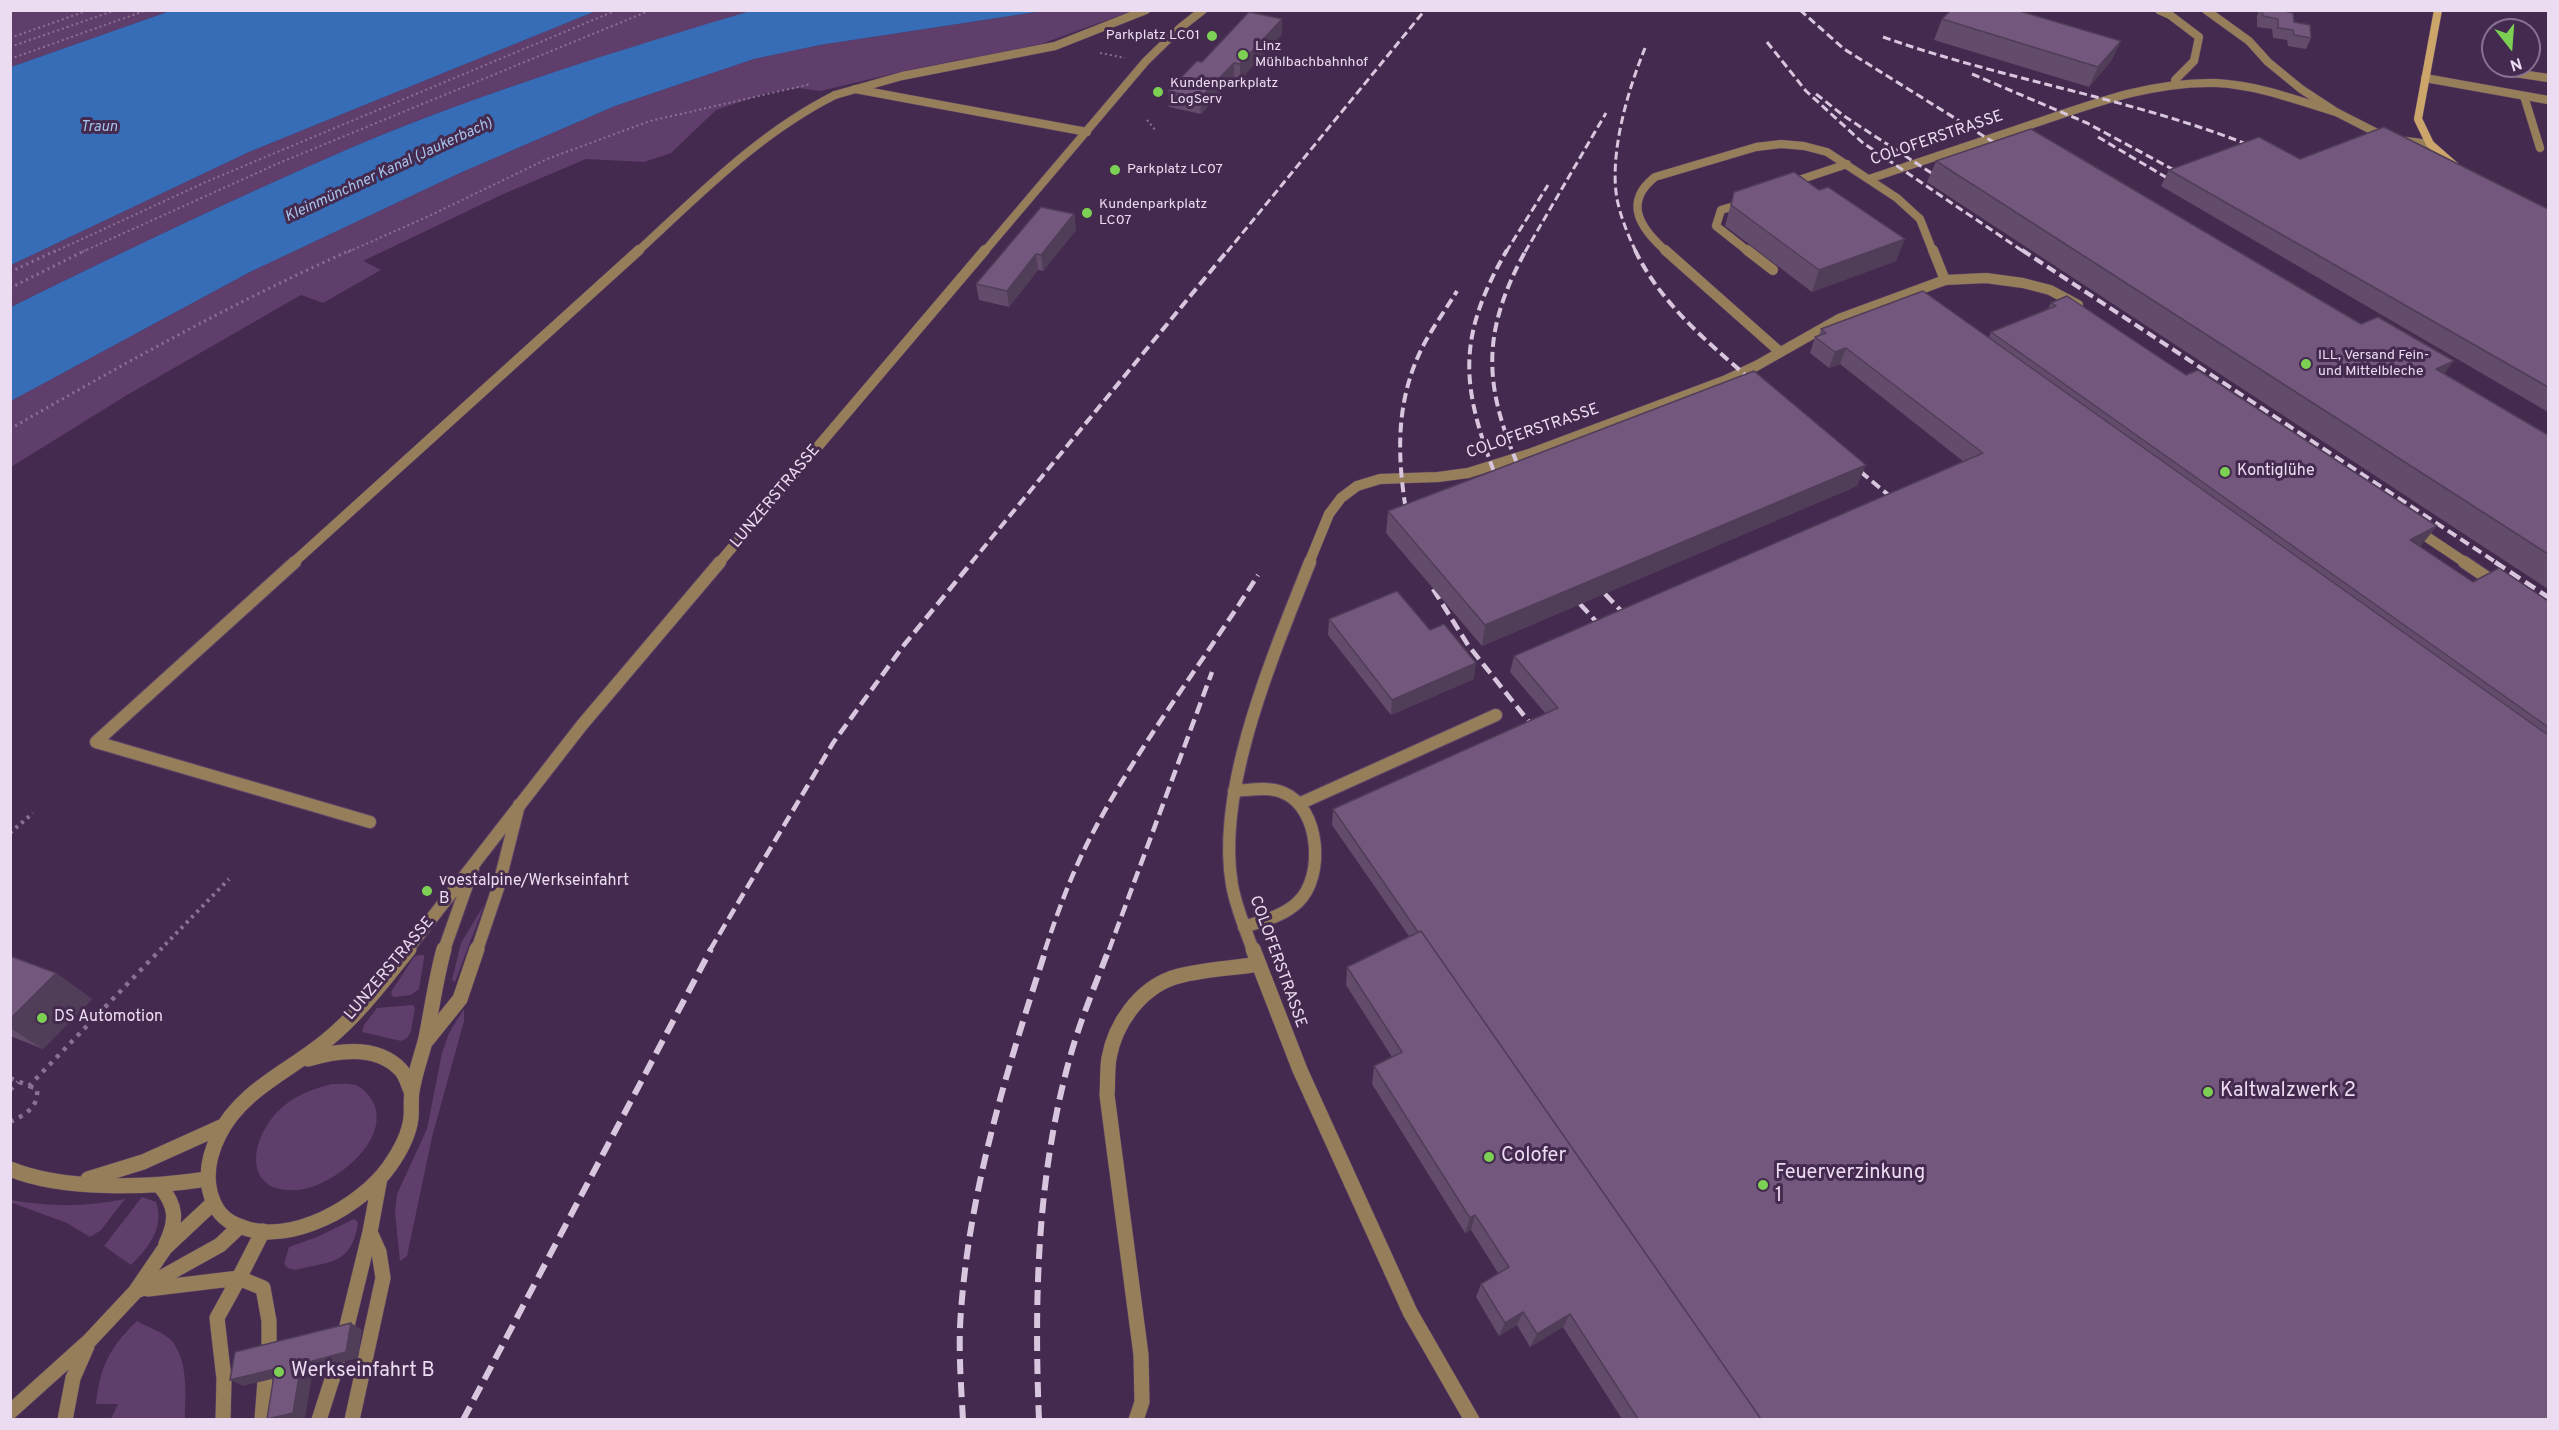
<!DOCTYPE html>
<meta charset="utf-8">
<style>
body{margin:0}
#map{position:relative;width:2559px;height:1430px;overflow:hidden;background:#442a4e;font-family:Overpass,sans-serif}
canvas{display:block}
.frame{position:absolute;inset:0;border:12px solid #ecdcf2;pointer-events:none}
.north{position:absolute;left:2481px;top:18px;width:60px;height:60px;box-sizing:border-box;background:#442a4e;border:2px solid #877190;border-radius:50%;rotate:163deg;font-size:16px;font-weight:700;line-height:24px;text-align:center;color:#ecdcf2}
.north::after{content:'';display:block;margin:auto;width:21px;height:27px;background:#7cd155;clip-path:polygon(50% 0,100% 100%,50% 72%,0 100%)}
</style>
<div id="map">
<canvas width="2559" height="1430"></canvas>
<div class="frame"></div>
<div class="north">N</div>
</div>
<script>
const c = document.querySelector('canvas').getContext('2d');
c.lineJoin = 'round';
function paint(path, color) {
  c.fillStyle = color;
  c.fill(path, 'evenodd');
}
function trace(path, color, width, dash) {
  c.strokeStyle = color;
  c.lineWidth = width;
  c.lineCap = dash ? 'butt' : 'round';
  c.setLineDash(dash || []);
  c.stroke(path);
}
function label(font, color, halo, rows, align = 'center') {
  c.font = font + ' Overpass,sans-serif';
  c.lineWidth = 6;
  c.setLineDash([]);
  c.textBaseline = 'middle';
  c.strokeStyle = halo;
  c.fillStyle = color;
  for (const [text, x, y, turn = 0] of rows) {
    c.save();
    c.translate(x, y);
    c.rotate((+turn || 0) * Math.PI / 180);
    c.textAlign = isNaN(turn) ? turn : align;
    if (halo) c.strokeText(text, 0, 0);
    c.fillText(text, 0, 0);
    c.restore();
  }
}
paint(new Path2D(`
 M10 11H170L11 67Z
 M596 11H754C619 50 484 92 355 146 239 196 124 251 11 307V265L249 152Z
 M1043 11H1132L1041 44 913 69 820 91 799 88 767 93 716 110 671 153 644 162 586 159 501 195 363 261 381 270 323 303 301 295 127 395 11 467V401L250 272 460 173 615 106 754 59 820 45Z
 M484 905 455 982 452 980 461 943Z
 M419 955H424V958L419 989 411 995 393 997 391 992 414 957Z
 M413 1005 415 1008 411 1031 407 1038 401 1041 362 1032 364 1025 377 1008Z
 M464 1009V1021L432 1137 407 1256 400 1261 395 1212 397 1194 427 1129 442 1053 449 1033Z
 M332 1084C339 1084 348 1083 355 1085 364 1088 370 1096 374 1104 390 1142 331 1188 297 1190 247 1194 248 1147 273 1117 288 1098 309 1090 332 1084Z
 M142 1197 156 1202C165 1228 148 1248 131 1265L104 1246Z
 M125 1199 101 1230 90 1237 67 1223 10 1202 11 1200C49 1207 86 1207 125 1199Z
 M354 1219 358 1222C352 1265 331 1261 295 1270L288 1268 284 1264 289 1247 317 1237Z
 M137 1321C147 1327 163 1332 171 1340 189 1361 185 1394 185 1419H111L118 1404H96C100 1366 110 1347 137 1321Z`), '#603e6c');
paint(new Path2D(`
 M754 10 1043 11 820 45 754 59 615 106 460 173 250 272 11 401V307C124 251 239 196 355 146 484 92 619 50 754 10Z
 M170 11V10L596 11 249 152 11 265V67Z`), '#376cb7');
const laneFar3 = new Path2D(`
 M2159 10 2170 15 2199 37 2194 61 2175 80 2177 85
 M2508 72 2548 78
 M2524 96 2540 148
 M1869 179C1923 161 1976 143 2030 125 2090 105 2151 81 2216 83 2258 85 2296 100 2336 112
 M1787 184 1847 164
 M1744 203 1721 210 1716 226 1749 252
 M637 252C699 195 759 133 835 95
 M1667 252C1641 229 1622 203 1655 177L1756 147 1781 144 1804 146 1827 152 1897 198 1920 219 1933 252`);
const laneFar2 = new Path2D(`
 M1665 250 1780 352
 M1747 250 1773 270
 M1933 250 1945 280
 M293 563 639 250`);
const laneFar1 = new Path2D(`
 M295 562 96 742 370 822
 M1234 791C1250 790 1269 786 1284 793 1320 808 1325 877 1298 902 1284 916 1262 921 1244 927
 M1301 803 1496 715
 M477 950 498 888 519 805`);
const lane = new Path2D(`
 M427 1040 460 999 477 949
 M1136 1420 1142 1402 1141 1355 1107 1095C1108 1083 1107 1070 1109 1058 1115 1024 1139 990 1172 978 1199 969 1230 969 1258 964`);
const streetFar3 = new Path2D(`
 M2206 10 2249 41 2268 62 2301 89 2336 112 2389 139 2430 144
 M2425 78 2548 100
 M855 89 1087 132
 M835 95 902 76 1055 46 1146 10
 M984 252 1146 61 1180 28 1203 10`);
const streetFar2 = new Path2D(`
 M2415 529 2466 563
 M719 563 985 250
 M1309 563 1329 514 1341 498 1357 486 1380 479 1438 477 1468 473 1532 453 1724 381 1756 366 1839 319 1945 280 1986 278 2023 283 2050 290 2078 305`);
const streetFar1 = new Path2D(`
 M2464 562 2498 585
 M407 950 582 725 720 562
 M444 950 473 868
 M1253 950C1245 929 1236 907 1232 885 1215 788 1275 651 1310 562`);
const street = new Path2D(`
 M409 949C384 980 358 1015 327 1040 290 1071 241 1090 219 1135 209 1155 204 1179 213 1201 218 1214 229 1223 242 1227 291 1246 361 1206 389 1167 399 1153 409 1135 411 1118 412 1107 410 1097 413 1086 416 1070 422 1054 426 1038 432 1008 436 978 444 949
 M1253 949 1300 1070 1410 1312 1472 1420
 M308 1059C338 1050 377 1044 401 1070 406 1076 408 1084 411 1091
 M10 1169C64 1191 149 1188 207 1179
 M88 1179 143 1162 223 1126
 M160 1186C177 1206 177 1221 166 1244
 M263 1231 239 1278 263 1288 269 1321V1353
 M148 1289 239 1278
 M139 1290 220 1245 239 1227
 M345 1334 370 1232 380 1178
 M10 1412 90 1340 135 1292 165 1248 213 1203
 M65 1420 73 1378 87 1346
 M223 1420 224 1379 217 1318 239 1278
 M262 1420 265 1381
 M319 1420 337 1364
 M352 1420 383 1278 379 1252 370 1232`);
const secondary = new Path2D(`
 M2438 10 2418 119 2430 144 2455 166`);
trace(laneFar3, '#5f4668', 9);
trace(laneFar2, '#5f4668', 11);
trace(laneFar1, '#5f4668', 14);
trace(lane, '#5f4668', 16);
trace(streetFar3, '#5f4668', 9);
trace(streetFar2, '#5f4668', 11);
trace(streetFar1, '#5f4668', 14);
trace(street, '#5f4668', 16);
trace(secondary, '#5f4668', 9);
trace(new Path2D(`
 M10 38 89 10
 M10 47 116 10
 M1100 53 1125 58
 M10 59 147 10
 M1147 120 1156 131
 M54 252 208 181 617 10
 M82 252 279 163 651 10
 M348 252 429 216 547 159 650 121 811 84`), '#887291', 2, [2, 3]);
trace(new Path2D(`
 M10 272 57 250
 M10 288 86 250
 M10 429C121 365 234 302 351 250`), '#887291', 3, [2, 4]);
trace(new Path2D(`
 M10 833 33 813
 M160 950 229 879`), '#887291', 4, [3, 4.5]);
trace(new Path2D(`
 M10 1078 29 1086 161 949
 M10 1090 18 1082
 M10 1122C25 1115 39 1107 37 1089L29 1086`), '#887291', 4.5, [4, 6]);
trace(laneFar3, '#967e5a', 8);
trace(laneFar2, '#967e5a', 10);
trace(laneFar1, '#967e5a', 12);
trace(lane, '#967e5a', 15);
trace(streetFar3, '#967e5a', 8);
trace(streetFar2, '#967e5a', 10);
trace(streetFar1, '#967e5a', 12);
trace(street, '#967e5a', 15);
trace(secondary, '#cca56a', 8);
trace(new Path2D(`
 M1800 10 1844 49 2006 150
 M1883 37C2007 81 2137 99 2259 149
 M1767 42 1806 91 1863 143 2024 252
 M1972 74 2087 123 2187 177
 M1816 94 1844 116 1939 178
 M2098 137 2174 182
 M1227 252 1425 10
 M1506 252 1548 185
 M1525 252 1606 113
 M1636 252C1628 235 1621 218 1617 199 1609 153 1628 90 1645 48`), '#d7c6dd', 3, [8, 4]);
trace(new Path2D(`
 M1635 250C1661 305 1712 346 1757 385
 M2022 250 2497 563
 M1849 462 1898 503
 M1523 477C1484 389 1479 336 1526 250
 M1499 485C1462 389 1454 342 1507 250
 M1408 522C1397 461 1394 403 1423 346 1433 327 1446 309 1457 291
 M971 563 1228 250`), '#d7c6dd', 4, [10, 5]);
trace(new Path2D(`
 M2495 562 2548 597
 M1433 589 1468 645 1537 732
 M1605 594 1630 620
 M1580 604 1605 631
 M710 950 833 743 904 645 972 562
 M1045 950C1057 914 1070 878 1087 844 1134 751 1202 664 1258 575
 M1109 950 1212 672`), '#d7c6dd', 4.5, [12, 6]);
trace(new Path2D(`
 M463 1420 711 949
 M963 1420C961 1384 958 1347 961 1311 970 1186 1008 1067 1046 949
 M1039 1420C1034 1300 1037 1177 1069 1061 1079 1023 1095 986 1109 949`), '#d7c6dd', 6, [15, 8]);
paint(new Path2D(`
 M2259 10H2279L2294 22 2311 38 2306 49 2288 46 2287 40 2273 38 2272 29 2257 27V16Z
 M1942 19 2121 41 2111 61 2089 87 1934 40Z
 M1282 34 1240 80 1234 78 1201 114 1169 107 1168 91 1202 62Z
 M2300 159 2548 209V412L2161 186 2169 170Z
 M1936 161 2444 373 2548 435V589L1927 182Z
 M1734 192 1896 261 1812 292 1725 226Z
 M1074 214 1076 230 1043 271 1038 270 1009 307 979 300 976 284Z
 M2051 303 2186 375 2437 526 2420 546 2473 582 2548 601V1419H1622L1563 1327 1530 1347 1517 1325 1499 1336 1476 1297 1481 1284 1498 1273 1471 1230 1465 1233 1372 1084 1374 1066 1392 1057 1346 985 1347 967 1409 936 1332 825 1333 809 1546 714 1510 672 1514 656 1964 462 1840 364 1829 368 1810 353 1815 337 1819 335 1821 329 1989 337 1991 332 2047 310Z
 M1857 486 1482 646 1386 533 1388 511Z
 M1329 619 1430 630 1474 679 1391 715 1328 635Z
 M10 956 56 973 92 999 43 1049 10 1036Z`), '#634b6c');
paint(new Path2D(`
 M1282 19V34L1240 80V64Z
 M2121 41 2111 61 2089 87 2098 67Z
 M1234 63V78L1201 114 1200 98Z
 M1074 214 1076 230 1043 271 1041 255Z
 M1905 239 1896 261 1812 292 1819 270Z
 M1036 254 1038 270 1009 307 1007 291Z
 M1846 348 1840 364 1829 368 1835 352Z
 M2454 361 2437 383 2436 369Z
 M1866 465 1857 486 1482 646 1485 625Z
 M2437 526 2419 548 2410 540Z
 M1476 663 1474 679 1391 715 1392 700Z
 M56 973 92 999 43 1049 10 1028V1019Z
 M1475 1215 1471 1230 1465 1233 1470 1218Z
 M1523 1312 1517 1325 1499 1336 1505 1323Z
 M1570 1314 1563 1327 1530 1347 1537 1334Z
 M351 1323 362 1330 358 1358 313 1370 305 1419H267L301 1364Z
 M275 1369 288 1375 243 1386 230 1380Z`), '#503d58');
const building = new Path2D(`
 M1951 10H2016L2121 41 2098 67 1942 19Z
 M2262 10H2279L2293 13 2294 22 2310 25 2311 38 2294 35 2293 30 2278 28V19L2263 16Z
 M1249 12 1282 19 1240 64 1234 63 1200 98 1168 91 1197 61 1202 62Z
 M2384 127 2548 209V387L2169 170 2259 137 2300 159Z
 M2031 129 2361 324 2378 317 2454 361 2436 369 2548 435V554L1936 161Z
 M1794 172 1819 190 1828 187 1905 239 1819 270 1731 205 1734 192Z
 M1041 207 1074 214 1041 255 1036 254 1007 291 976 284Z
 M1923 291 2548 735V1419H1761L1421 931 1418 932 1333 809 1558 708 1514 656 1983 453 1846 348 1835 352 1815 337 1826 333 1821 329Z
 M2067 296 2186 375 2198 370 2437 526 2410 540 2473 582 2499 568 2548 601V727L1991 332 2056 306 2051 303Z
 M1754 371 1866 465 1485 625 1388 511Z
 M1397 591 1430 630 1444 624 1476 663 1392 700 1329 619Z
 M1421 931 1761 1419H1638L1570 1314 1537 1334 1523 1312 1505 1323 1481 1284 1509 1267 1475 1215 1470 1218 1374 1066 1402 1052 1347 967Z
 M10 956 56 973 10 1019Z
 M351 1323 346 1352 301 1364 293 1413 267 1419 275 1369 230 1380 235 1352Z`);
paint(building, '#73577d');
trace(building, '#503d58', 1.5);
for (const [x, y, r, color] of [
 [1212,36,6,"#7cd155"],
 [1243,55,6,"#7cd155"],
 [1158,92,6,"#7cd155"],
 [1115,170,6,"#7cd155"],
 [1087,213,6,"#7cd155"],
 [2306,364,6,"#7cd155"],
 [2225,472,6,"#7cd155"],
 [427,891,6,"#7cd155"],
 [42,1018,6,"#7cd155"],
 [2208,1092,6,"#7cd155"],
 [1489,1157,6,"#7cd155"],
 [1763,1185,6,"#7cd155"],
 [279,1372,6,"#7cd155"]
]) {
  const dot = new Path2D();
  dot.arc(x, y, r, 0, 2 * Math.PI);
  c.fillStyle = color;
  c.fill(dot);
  trace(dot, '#442a4e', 2);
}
label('14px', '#ecdcf2', '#442a4e', [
 ["Parkplatz LC01",1200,36,"right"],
 ["Linz",1255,47],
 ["Mühlbachbahnhof",1255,63],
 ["Kundenparkplatz",1170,84],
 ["LogServ",1170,100],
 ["Parkplatz LC07",1127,170],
 ["Kundenparkplatz",1099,205],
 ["LC07",1099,221],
 ["ILL, Versand Fein-",2318,356],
 ["und Mittelbleche",2318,372]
], 'left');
label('italic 15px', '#a7c3eb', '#442a4e', [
 ["Traun",99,128],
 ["Kleinmünchner Kanal (Jaukerbach)",389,171,-25]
]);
label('16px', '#ecdcf2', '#442a4e', [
 ["COLOFERSTRASSE",1937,139,-19],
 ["COLOFERSTRASSE",1533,432,-19],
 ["LUNZERSTRASSE",776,497,-50],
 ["COLOFERSTRASSE",1277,962,70],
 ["LUNZERSTRASSE",390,969,-50]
]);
label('16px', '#ecdcf2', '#442a4e', [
 ["Kontiglühe",2237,472],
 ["voestalpine/Werkseinfahrt",439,882],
 ["B",439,900],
 ["DS Automotion",54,1018]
], 'left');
label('20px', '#ecdcf2', '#442a4e', [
 ["Kaltwalzwerk 2",2220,1092],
 ["Colofer",1501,1157],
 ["Feuerverzinkung",1775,1174],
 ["1",1775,1197],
 ["Werkseinfahrt B",291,1372]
], 'left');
</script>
